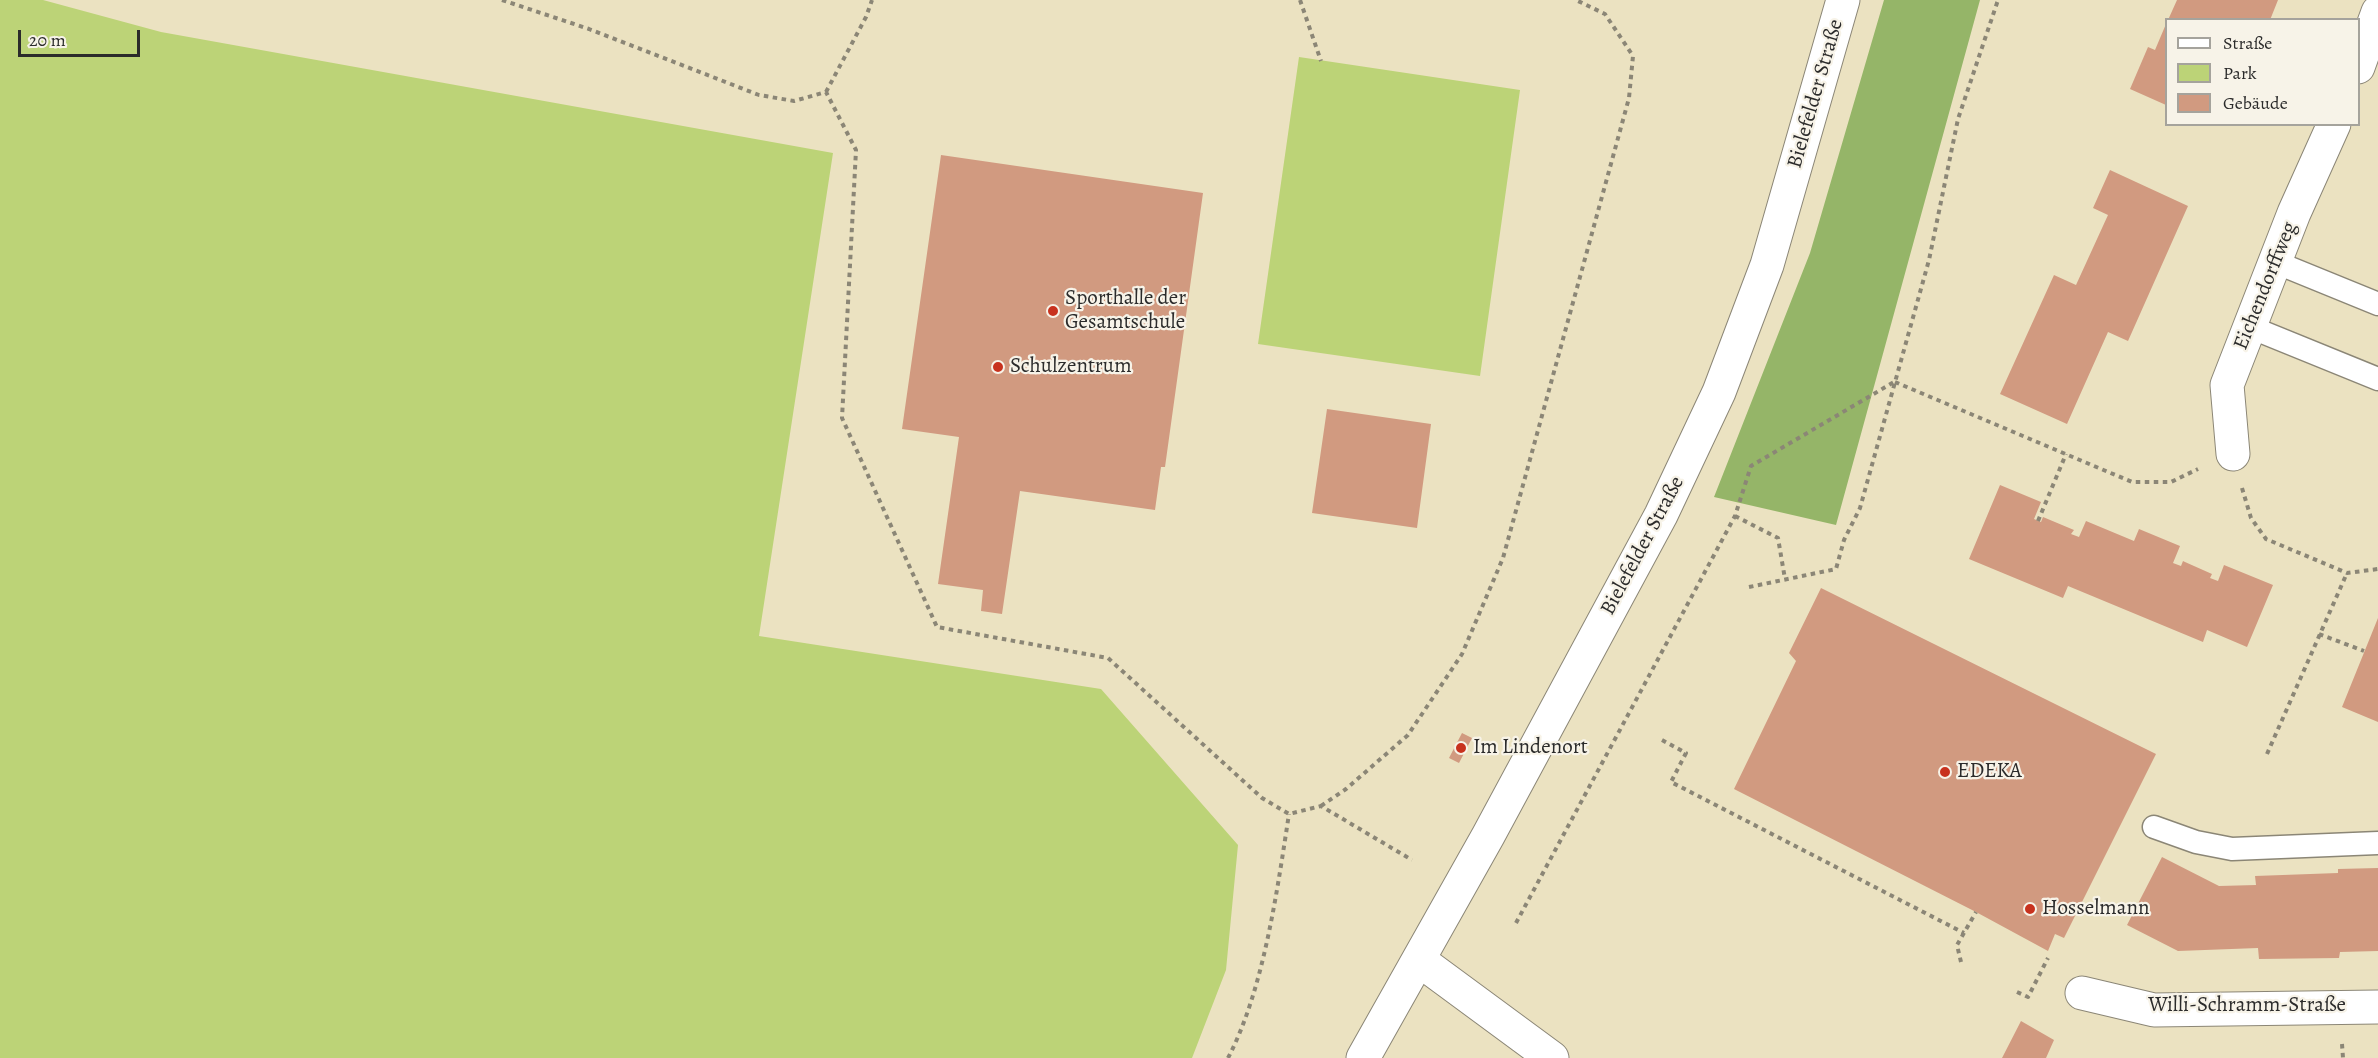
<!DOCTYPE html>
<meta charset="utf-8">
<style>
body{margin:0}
#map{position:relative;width:2378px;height:1058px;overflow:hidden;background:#ebe2c1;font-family:Alegreya,serif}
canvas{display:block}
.legend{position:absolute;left:2165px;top:18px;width:195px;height:108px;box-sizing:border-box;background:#f7f3e8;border:2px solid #a5a39c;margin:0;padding:8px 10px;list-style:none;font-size:18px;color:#2b2b2b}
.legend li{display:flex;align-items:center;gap:12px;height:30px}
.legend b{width:30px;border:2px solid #a5a39c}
.scale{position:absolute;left:18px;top:30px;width:122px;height:27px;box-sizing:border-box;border:3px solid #2b2b2b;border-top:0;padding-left:8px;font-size:18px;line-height:21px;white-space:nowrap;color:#2b2b2b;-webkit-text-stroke:4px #f7f3e8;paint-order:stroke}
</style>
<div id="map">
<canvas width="2378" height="1058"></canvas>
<ul class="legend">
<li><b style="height:8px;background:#fff"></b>Straße</li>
<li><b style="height:16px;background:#bcd377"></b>Park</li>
<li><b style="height:16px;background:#d19a80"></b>Gebäude</li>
</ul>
<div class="scale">20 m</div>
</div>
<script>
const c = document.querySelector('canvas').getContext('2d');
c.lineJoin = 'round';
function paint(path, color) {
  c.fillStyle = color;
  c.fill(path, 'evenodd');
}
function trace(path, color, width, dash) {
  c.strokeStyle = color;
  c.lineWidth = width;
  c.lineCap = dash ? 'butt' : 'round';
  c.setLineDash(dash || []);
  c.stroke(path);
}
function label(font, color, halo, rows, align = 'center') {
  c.font = font + ' Alegreya,serif';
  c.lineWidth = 4.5;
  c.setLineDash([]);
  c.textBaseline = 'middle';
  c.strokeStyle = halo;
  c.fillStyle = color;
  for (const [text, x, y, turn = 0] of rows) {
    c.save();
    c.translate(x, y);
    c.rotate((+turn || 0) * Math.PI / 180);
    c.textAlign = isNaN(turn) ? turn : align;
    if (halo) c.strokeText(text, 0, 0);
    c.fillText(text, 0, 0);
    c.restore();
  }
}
paint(new Path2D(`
 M0 0H43L161 32 833 153 759 636 1101 689 1238 845 1226 970 1192 1058H0Z
 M1299 57 1520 90 1480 376 1258 344Z`), '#bcd377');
paint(new Path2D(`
 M1884 0H1980L1836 525 1714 497 1810 253Z`), '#95b568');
paint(new Path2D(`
 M2177 0H2278L2270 20H2168Z
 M2166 24V105L2130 89 2148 47 2155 50Z
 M941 155 1203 193 1165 467H1161L1155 510 1020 491 1002 614 981 611 983 590 938 584 959 437 902 429Z
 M2110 170 2188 206 2128 341 2108 332 2067 424 2000 394 2054 275 2076 285 2108 215 2093 208Z
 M1327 409 1431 424 1417 528 1312 513Z
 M2000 485 2041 502 2034 519 2041 522 2043 517 2074 530 2071 534 2079 537 2086 521 2134 541 2139 529 2180 546 2173 563 2181 566 2183 561 2185 562 2212 574 2210 578 2218 581 2224 565 2273 585 2247 647 2207 630 2203 642 2068 586 2063 598 1969 559Z
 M1821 588 2156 754 2064 938 2055 934 2048 951 1976 912 1734 789 1796 661 1789 653Z
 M2378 618V722L2342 707Z
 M1462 733 1472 738 1459 763 1449 758Z
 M2162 857 2219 886 2256 885 2255 876 2338 873V869L2378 868V951L2340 952 2339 958 2259 959 2258 948 2178 951 2127 925Z
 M2021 1021 2054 1040 2046 1058H2002Z`), '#d19a80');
const lane = new Path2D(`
 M2275 262 2378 304
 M2250 327 2378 379
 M2154 827 2196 842 2232 849 2378 843`);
const street = new Path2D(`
 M2358 67 2378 12
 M2233 454 2227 385 2294 213 2334 124
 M1419 960 1552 1058
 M2082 993 2154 1010 2378 1007`);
const secondary = new Path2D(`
 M1363 1058 1488 836 1661 515 1719 392 1767 265 1843 0`);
trace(lane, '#8b8676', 25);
trace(street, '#8b8676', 35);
trace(secondary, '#8b8676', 35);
trace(new Path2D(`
 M502 0 589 29 759 95 794 101 826 92 856 150 842 418 937 627 1108 658 1262 798 1289 814 1321 806 1412 860
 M1300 0 1321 61
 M826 92 866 17 872 0
 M1895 382 2132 482H2171L2198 469
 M2242 488 2251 518 2266 539 2347 573 2378 569
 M1735 516 1778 538 1785 579
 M2038 521 2066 454
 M1749 587 1836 569 1844 540 1860 508 1929 260 1958 119 1998 0
 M2319 634 2364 651
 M1662 740 1686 753 1671 782 1964 933
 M2267 754 2347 573
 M1321 806 1346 789 1408 735 1462 654 1503 558 1629 98 1633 56 1605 14 1576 0
 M1516 923 1735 516 1751 466 1894 382
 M1961 962 1957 945 1976 912
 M2017 992 2028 997 2048 958
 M2342 1044 2343 1058
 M1228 1058C1264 989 1277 891 1289 814`), '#8b8676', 4, [4.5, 4.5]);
trace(lane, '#fff', 22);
trace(street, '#fff', 33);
trace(secondary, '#fff', 33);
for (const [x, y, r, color] of [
 [1053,311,6,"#c8321e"],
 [998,367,6,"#c8321e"],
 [1461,748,6,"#c8321e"],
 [1945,772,6,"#c8321e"],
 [2030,909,6,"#c8321e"]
]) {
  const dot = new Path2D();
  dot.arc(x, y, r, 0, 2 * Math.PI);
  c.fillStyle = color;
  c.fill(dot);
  trace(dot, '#f7f3e8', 2);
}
label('21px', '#2b2b2b', '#f7f3e8', [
 ["Bielefelder Straße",1816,94,-74],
 ["Eichendorffweg",2266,286,-68],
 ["Bielefelder Straße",1643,546,-62],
 ["Willi-Schramm-Straße",2247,1006]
]);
label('21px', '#2b2b2b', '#f7f3e8', [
 ["Sporthalle der",1065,299],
 ["Gesamtschule",1065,323],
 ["Schulzentrum",1010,367],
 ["Im Lindenort",1473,748],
 ["EDEKA",1957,772],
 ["Hosselmann",2042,909]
], 'left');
</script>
